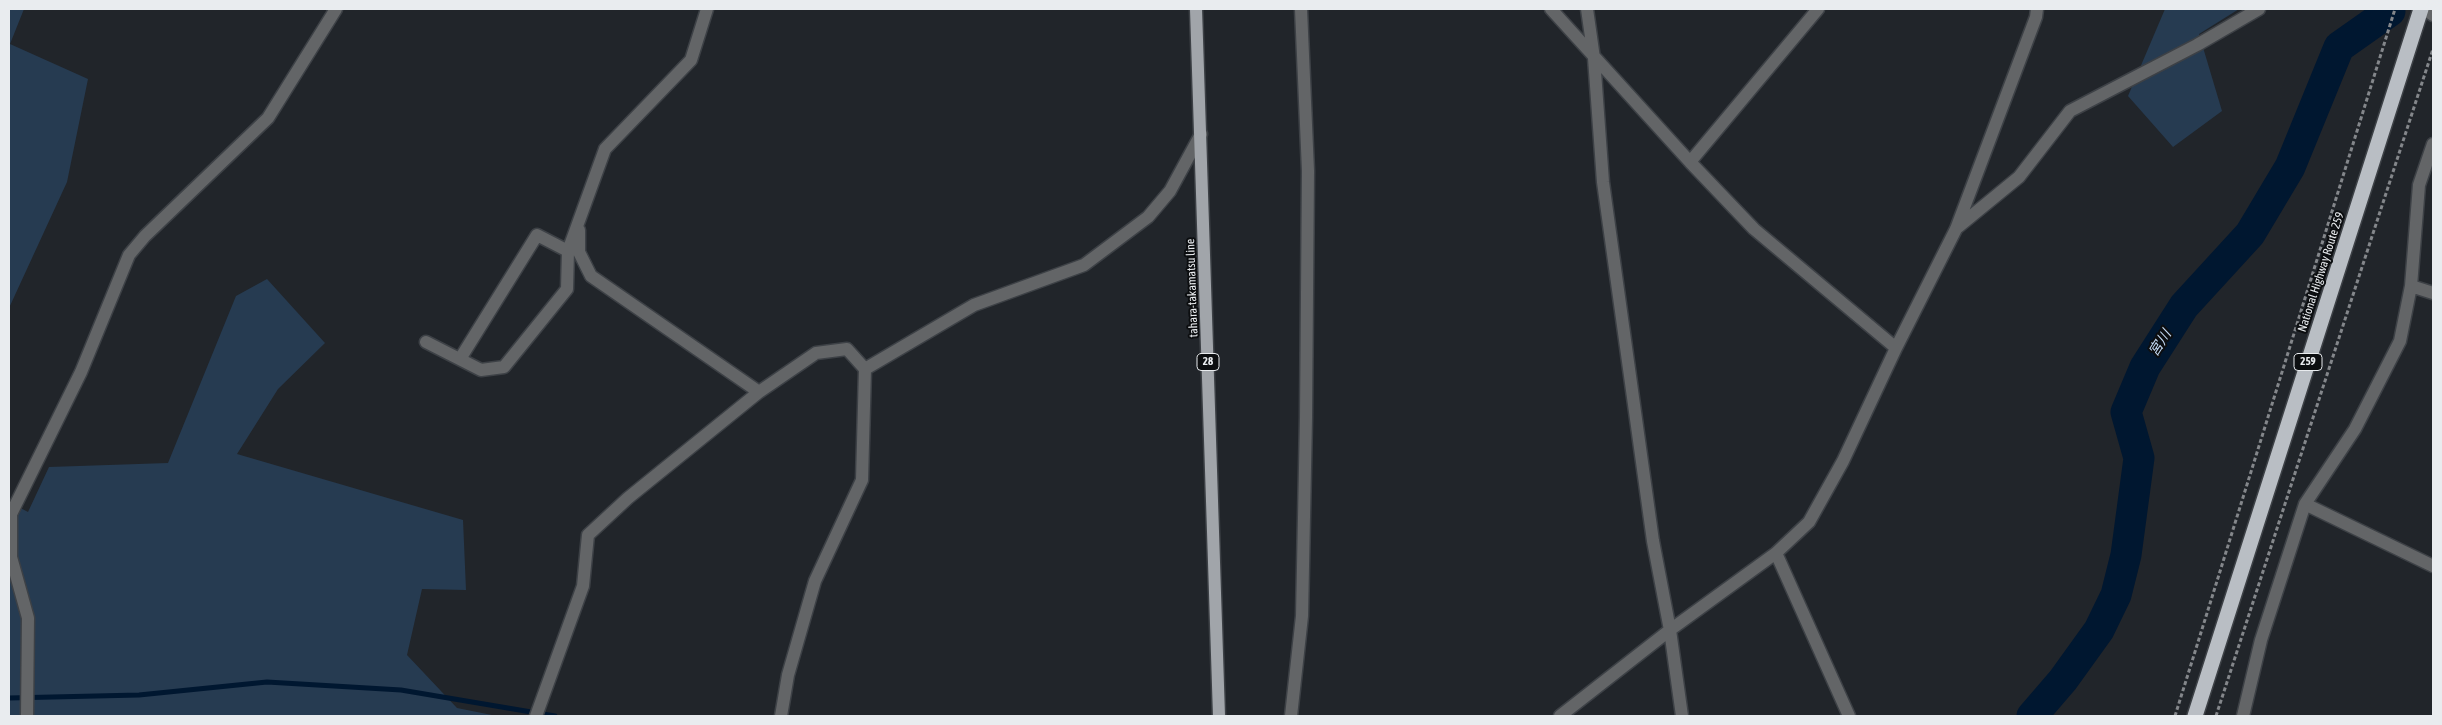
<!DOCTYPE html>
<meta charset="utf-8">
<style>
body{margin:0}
#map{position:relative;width:2442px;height:725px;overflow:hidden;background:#21252a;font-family:"Asap Condensed",sans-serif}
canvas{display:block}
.frame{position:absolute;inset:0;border:10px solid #e9ecef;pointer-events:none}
</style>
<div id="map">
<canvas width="2442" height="725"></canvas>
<div class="frame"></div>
</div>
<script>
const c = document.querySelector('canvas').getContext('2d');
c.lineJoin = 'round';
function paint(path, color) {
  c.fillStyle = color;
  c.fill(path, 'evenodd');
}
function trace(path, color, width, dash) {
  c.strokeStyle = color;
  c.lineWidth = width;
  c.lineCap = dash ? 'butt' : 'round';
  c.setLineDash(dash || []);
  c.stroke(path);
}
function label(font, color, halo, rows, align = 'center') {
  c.font = font + ' "Asap Condensed","Noto Sans JP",sans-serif';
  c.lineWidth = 4;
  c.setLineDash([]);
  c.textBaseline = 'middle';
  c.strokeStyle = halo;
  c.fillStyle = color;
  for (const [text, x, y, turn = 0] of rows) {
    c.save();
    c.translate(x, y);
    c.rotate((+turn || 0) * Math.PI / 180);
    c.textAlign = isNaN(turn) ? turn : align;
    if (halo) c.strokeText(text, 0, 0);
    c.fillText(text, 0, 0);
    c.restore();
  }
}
paint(new Path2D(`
 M9 9H24L10 44 88 79 67 182 9 308Z
 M2165 9H2239L2199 34 2222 111 2173 147 2128 96Z
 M267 279 325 343 278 389 237 454 463 520 466 590 422 589 407 655 457 708 497 716H9V502L28 512 49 467 168 463 236 296Z`), '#263b51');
trace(new Path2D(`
 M9 698 139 695 267 682 401 690 555 716`), '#001730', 5);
trace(new Path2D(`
 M2032 716 2063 680 2099 630 2116 595 2126 555 2139 458 2126 412 2145 367 2184 306 2250 234 2290 167 2339 47 2390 11`), '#001730', 31);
const minor = new Path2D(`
 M1551 9 1690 162 1754 229 1896 348
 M1587 9 1594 58 1603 182 1653 541 1670 630 1682 716
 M2424 9 2433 15
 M1690 162 1818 9
 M1958 227 2019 177 2070 111 2197 45 2259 9
 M579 230V252L591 276 759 392
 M2411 286 2433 293
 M426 342 481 370 504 367 567 289 568 251 605 149 691 60 707 9
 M460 359 537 235 568 251
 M865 369 974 305 1084 265 1148 217 1170 191 1201 134
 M2305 504 2433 566
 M1776 553 1849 716
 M27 716 28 618 11 557V514L81 372 129 255 145 236 268 118 336 9
 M536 716 583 586 588 535 628 498 759 392 816 353 847 349 865 369 862 480 815 581 788 675 781 716
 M1291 716 1302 616 1306 418 1308 171 1301 9
 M1560 716 1670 630 1776 553 1809 522 1843 461 1896 348 1956 229 2036 17 2037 9
 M2243 716 2261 640 2305 504 2355 429 2400 341 2411 286 2419 185 2433 144`);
const major = new Path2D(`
 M1196 9 1219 716`);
const highway = new Path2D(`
 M2195 716 2421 9`);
trace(minor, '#3d4146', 15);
trace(major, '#3d4146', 15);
trace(highway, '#3d4146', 18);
trace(new Path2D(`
 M2175 716 2395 9
 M2216 716 2433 49`), '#84878b', 3, [4, 2.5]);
trace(minor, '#636567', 12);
trace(major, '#a1a5aa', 12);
trace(highway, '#b9bec4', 15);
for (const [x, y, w] of [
 [1208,362,22],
 [2308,362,28]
]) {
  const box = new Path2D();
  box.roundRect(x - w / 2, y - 8.5, w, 17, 4);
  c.fillStyle = '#0c0e10';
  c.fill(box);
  trace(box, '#e9ecef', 1);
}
label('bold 11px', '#e9ecef', null, [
 ["28",1208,362],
 ["259",2308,362]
]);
label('12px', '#e9ecef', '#0c0e10', [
 ["National Highway Route 259",2321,272,-72],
 ["tahara-takamatsu line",1192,288,-92]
]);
label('italic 14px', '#c5dbf4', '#0c0e10', [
 ["宮川",2160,343,-57]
]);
</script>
